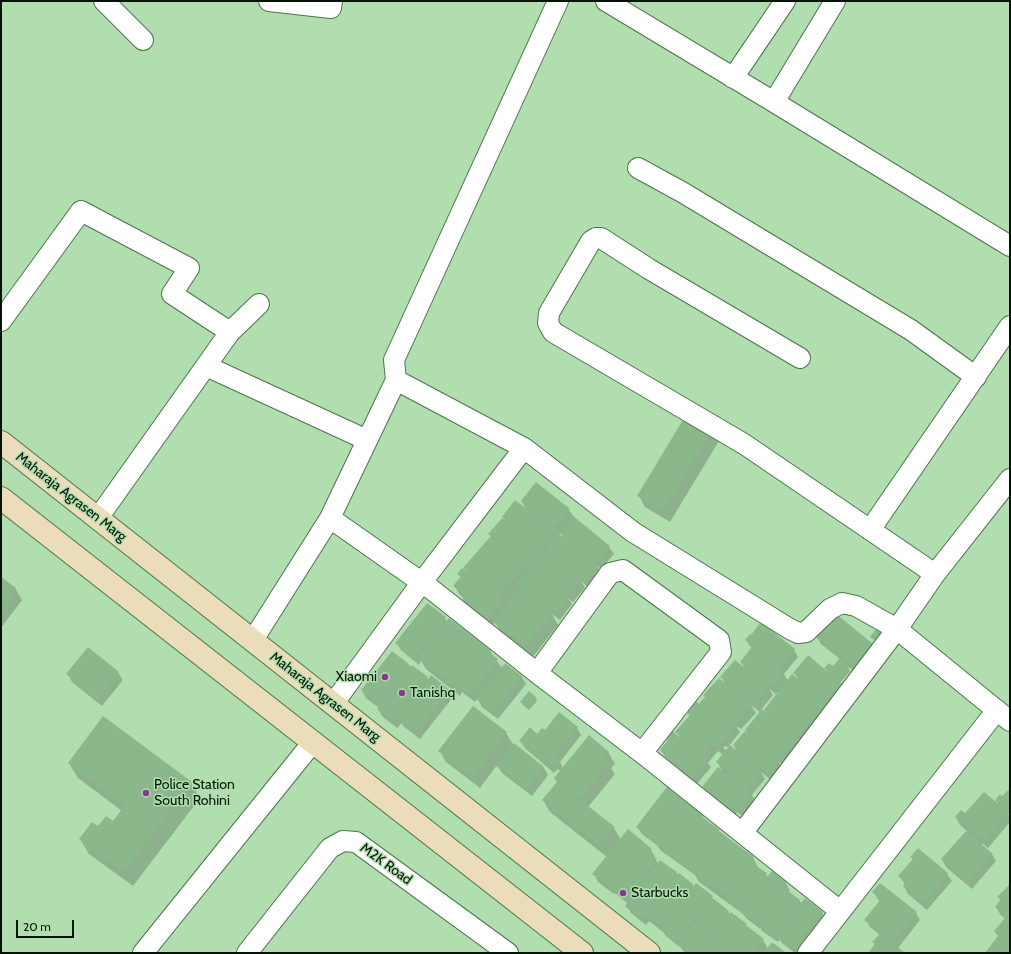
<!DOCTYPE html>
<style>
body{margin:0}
#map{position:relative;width:1011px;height:954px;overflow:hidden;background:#b1deaf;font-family:Cabin,sans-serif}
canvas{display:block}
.frame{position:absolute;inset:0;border:2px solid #041404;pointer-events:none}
.scale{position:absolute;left:16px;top:920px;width:58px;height:18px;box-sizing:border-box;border:2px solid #041404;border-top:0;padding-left:5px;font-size:12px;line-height:14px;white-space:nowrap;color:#041404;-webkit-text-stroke:3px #b1deaf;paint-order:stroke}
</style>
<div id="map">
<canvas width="1011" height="954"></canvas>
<div class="frame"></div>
<div class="scale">20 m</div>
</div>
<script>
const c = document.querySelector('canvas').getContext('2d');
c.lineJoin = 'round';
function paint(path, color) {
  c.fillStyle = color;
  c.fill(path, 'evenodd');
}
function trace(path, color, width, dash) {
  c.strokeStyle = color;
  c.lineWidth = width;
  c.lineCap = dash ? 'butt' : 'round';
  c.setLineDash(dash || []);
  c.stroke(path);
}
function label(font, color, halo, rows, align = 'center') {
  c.font = font + ' Cabin,sans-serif';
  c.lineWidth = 3;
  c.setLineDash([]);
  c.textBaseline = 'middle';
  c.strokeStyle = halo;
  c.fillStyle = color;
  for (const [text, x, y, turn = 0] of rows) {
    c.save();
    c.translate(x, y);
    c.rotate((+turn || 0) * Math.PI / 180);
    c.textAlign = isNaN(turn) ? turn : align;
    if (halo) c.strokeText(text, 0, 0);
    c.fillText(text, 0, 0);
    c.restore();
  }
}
paint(new Path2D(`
 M713 430 719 441 670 522 645 507 639 496Z
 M522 502 569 510 574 517 609 547 614 554 601 569 597 566 601 573 589 588 581 581 585 588 573 602 568 598 572 604 560 620 552 614 558 625 532 658 502 634 495 622 492 626 467 606 463 599 464 598 459 594 455 586 461 578 459 574 468 573 464 568 491 537 490 534 507 523 503 517 527 510ZM561 533 565 540 559 535Z
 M1 578 15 588 22 600 1 628Z
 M445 618 447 622 490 651 502 668 521 676 526 684 498 719 482 707 477 698 475 702 462 692 460 696 426 669 421 661 419 665 401 650 396 643Z
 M817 637 872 645 876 652 858 674 847 666 850 671 840 683 846 692 833 708 827 703 831 710 817 727 811 722 815 729 803 744 797 739 801 746 785 766 778 761 782 767 771 780 761 772 765 779 752 795 756 802 744 817 737 812 735 815 708 794 703 787 723 772 717 762 723 755 718 751 708 763 711 767 697 784 665 757 661 750 668 741 666 737 681 738 677 732 690 716 688 713 699 705 708 703 704 696 725 684 722 678 746 670 741 662 752 649 746 640 794 650 798 657 784 674 788 681 799 680 795 673 829 674 826 668H833L840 659 821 644ZM769 689 777 695 765 710 768 715 761 710 773 695ZM778 692 782 699 776 694ZM751 705 761 713 746 730 749 736 734 746 738 753 729 746 740 732 736 726 741 729 756 713ZM723 746 729 747 726 751Z
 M409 665 411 668 427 678 428 680 448 690 453 697 420 739 403 726 402 723 397 728 382 716 378 709 379 708 366 698 362 690Z
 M118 673 123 680 102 706 72 682 68 674Z
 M535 697 537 701 529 710 523 705 521 702Z
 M473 708 506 733 514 746 544 768 548 775 532 796 502 773 497 765 480 788 446 762 440 751Z
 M560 714 577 728 581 735 560 762 563 768 608 752 615 764 611 768 615 774 588 807 614 828 621 840 651 850 655 857 654 858 659 864 676 872 678 875 692 884 694 888 712 897 714 900 728 911 730 915 746 925 748 928 763 940 768 949 785 953H685L681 948 666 936 663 932 649 921 646 925 631 913 627 906 628 904 615 893 614 894 598 882 594 874 607 857 550 812 543 800 557 783 555 778 560 771 558 769 554 773 525 748 520 741 545 732Z
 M69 763 191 783 200 798 133 886 89 854 80 839 98 828 113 822 122 811 78 778Z
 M667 788 702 815 705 820 721 833 753 858 759 869 766 874 768 877 772 872 786 883 790 891 788 892 800 901 802 904 805 900 822 912 826 920 800 953H795L782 943 780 940 778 942 762 931 760 927V929L746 918 743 914 699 882 695 875 660 850 658 846 642 834 637 827Z
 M1010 793V815L1007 813 1010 817V822L988 848 982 843 981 845 992 854 996 861 972 889 946 867 942 859 967 831 960 825 956 817 1000 807 996 800Z
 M947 874 952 881 927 910 908 894 904 886 905 885 900 876Z
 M1010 886V953H986L999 937 995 932 1005 919 1000 914 996 907 1001 901 999 897Z
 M874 893 916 913 920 920 898 948 903 953H869L875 945 874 943 880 935 870 927 866 920 880 902Z`), '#0003');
paint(new Path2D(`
 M687 413 713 429 663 511 637 496Z
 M536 482 570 509 554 528 521 501Z
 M515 500 555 530 542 547 502 517Z
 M573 516 610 546 597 562 560 533Z
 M502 518 541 548 528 565 488 534Z
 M558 533 598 565 585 581 545 549Z
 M490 537 525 564 499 596 503 599 488 619 462 599 465 595 453 586 461 576 457 574 462 568 492 590 463 568Z
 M543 550 581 579 569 595 531 566Z
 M531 567 569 596 555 614 517 584Z
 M1 577 16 588 1 608Z
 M520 588 552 613 525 647 494 623Z
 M427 603 446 617 414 658 395 643Z
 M835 613 873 644 854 667 816 637Z
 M449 618 484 645 453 685 418 658Z
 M761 622 795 649 779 668 745 640 750 634 751 635Z
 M876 629 887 638 881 645 870 637Z
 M484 645 491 651 490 653 498 659 470 695 455 684Z
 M88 647 119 672 97 699 66 674Z
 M752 647 784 672 771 687 740 662Z
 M392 651 410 665 378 704 361 690Z
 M808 655 842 684 828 701 793 673Z
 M839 659 849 667 839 680 824 668 829 663 833 666Z
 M735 660 769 687 755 705 720 677Z
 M505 663 522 676 494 713 476 699Z
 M412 665 428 677 393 721 377 709Z
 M792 674 827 702 813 721 777 692Z
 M431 675 449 689 416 732 398 718Z
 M719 678 752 705 736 723 703 695Z
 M529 691 536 697 527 707 520 702Z
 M777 693 811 721 798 737 764 710Z
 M704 698 736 724 724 740H720L708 730 722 742 717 747 713 744 704 755 675 732 690 715 687 713 696 701 699 704Z
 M473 706 507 732 473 777 438 751Z
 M762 709 798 738 780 759 745 730Z
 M559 712 578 727 554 756 560 761 556 765 553 762 550 766 519 741 530 727 537 734 542 728 545 730Z
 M103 716 192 782 124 872 79 839 92 822 98 826 106 816 113 821 125 805 68 763Z
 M671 730 707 759 692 777 660 750 668 740 665 737Z
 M745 731 779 759 767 773 733 745Z
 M589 735 609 752 604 758 609 762 580 798 554 778Z
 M514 743 544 767 527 789 496 766Z
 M730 745 762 771 748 788 716 762Z
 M718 767 752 793 739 810 732 805 730 808 702 787Z
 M557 782 615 827 600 846 542 800Z
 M667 787 685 801 654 841 636 827Z
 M1008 790 1010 791V812L995 800 1000 794 1002 796Z
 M984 792 1008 812 984 841 955 817 961 810 965 813Z
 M686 802 703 815 671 855 654 842Z
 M702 817 720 830 690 869 673 856Z
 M628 829 652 849 649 853 657 859 626 900 611 888 637 852 610 887 592 874Z
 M966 831 992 853 967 882 941 859Z
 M720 832 754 857 725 895 691 870Z
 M918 848 948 873 922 903 903 886 906 882 898 876 913 859 910 857Z
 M660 860 677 872 642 919 625 906Z
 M751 863 767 873 741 908 725 897Z
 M772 871 786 882 755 922 740 910Z
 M679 873 693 884 660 926 645 915Z
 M696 883 713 896 677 942 660 929Z
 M880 883 917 912 893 942 864 920 881 899 872 892Z
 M1010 884V920L995 907 1001 899 997 897Z
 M784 888 800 900 773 936 757 923Z
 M805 898 822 911 794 949 776 935Z
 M714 899 729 911 696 953H689L678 945Z
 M731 912 747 924 723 953H699Z
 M1005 918 1010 922V944L994 931Z
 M747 926 764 939 753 953H725Z
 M880 934 905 953H868L875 944 872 942Z
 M998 936 1010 946V953H985Z
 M772 942 786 953H764Z`), '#8bb88a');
const street = new Path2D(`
 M104 1 143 40
 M269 1 331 8 332 1
 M606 1 774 102 1010 246
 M733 78 785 1
 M774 102 835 1
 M638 168 682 192 911 330 976 377
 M1 321 81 211 189 268 172 294 230 332
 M800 358 649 269 601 238H596L591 241 549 313 548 323 553 332 744 444 935 574
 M206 366 367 440
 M396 380 524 448 633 532 790 629 798 633 806 632 830 609 842 603 856 606 897 629 1010 721
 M98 518 230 332 259 304
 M330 518 431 589 537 673 642 753 840 911
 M870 530 1010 326
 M253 640 330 518 396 380 394 360 558 1
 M537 673 610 573 623 570 719 640 721 652 642 753
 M333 704 422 582 524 448
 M743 832 897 629 935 574 1010 479
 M143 953 313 742
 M247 953 330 848 343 841 356 842 508 953
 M808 953 997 710`);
const secondary = new Path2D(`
 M1 442 649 953
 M1 498 582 953`);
trace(street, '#4b754a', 22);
trace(secondary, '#4b754a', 24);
trace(street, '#fff', 20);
trace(secondary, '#ebddba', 22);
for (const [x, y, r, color] of [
 [385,677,4,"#91329b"],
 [402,693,4,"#91329b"],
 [146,793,4,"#91329b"],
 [623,893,4,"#91329b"]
]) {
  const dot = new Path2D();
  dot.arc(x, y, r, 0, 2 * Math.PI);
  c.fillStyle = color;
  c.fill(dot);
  trace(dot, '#b1deaf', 1.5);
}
label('14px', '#041404', '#b1deaf', [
 ["Maharaja Agrasen Marg",71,497,38],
 ["Maharaja Agrasen Marg",325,697,38],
 ["M2K Road",386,864,36]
]);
label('14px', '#041404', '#b1deaf', [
 ["Xiaomi",377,677,"right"],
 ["Tanishq",410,693],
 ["Police Station",154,785],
 ["South Rohini",154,801],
 ["Starbucks",631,893]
], 'left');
</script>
